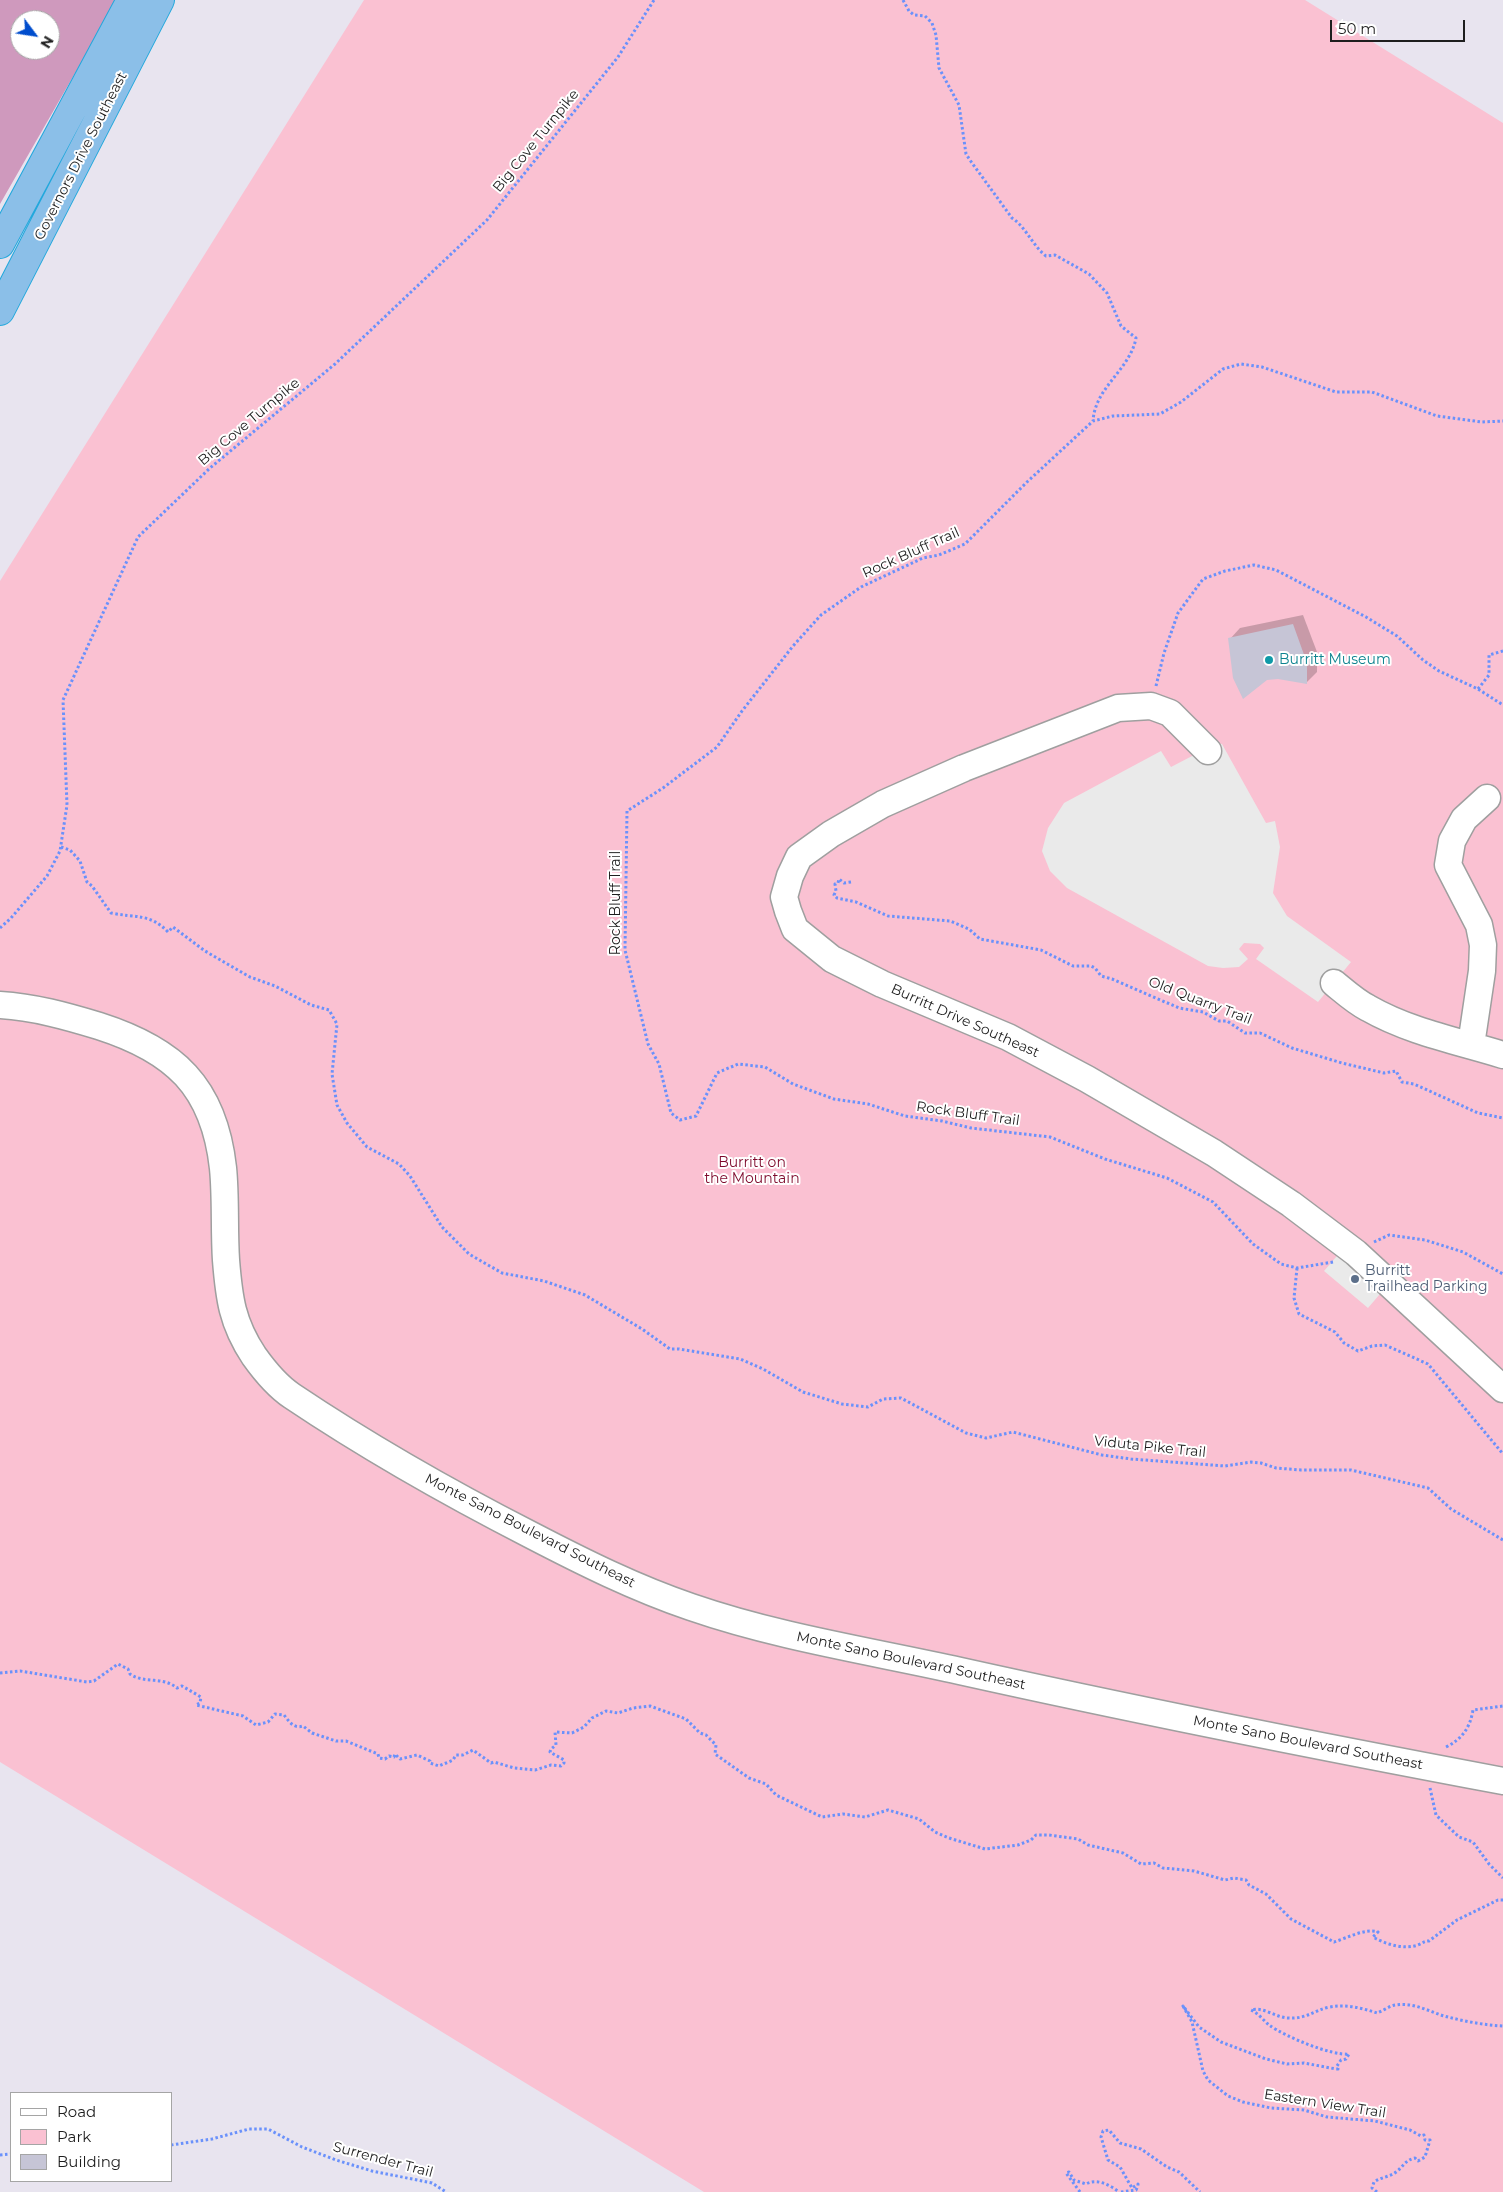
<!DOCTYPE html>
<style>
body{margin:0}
#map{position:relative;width:1503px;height:2192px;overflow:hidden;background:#e8e4ef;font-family:Montserrat,sans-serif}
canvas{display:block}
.legend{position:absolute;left:10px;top:2092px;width:162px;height:90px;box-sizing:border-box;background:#fff;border:1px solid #a5a5a5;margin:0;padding:6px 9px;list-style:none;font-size:15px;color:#1e1e1e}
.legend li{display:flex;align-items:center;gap:10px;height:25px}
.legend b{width:25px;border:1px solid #a5a5a5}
.north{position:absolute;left:10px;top:10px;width:50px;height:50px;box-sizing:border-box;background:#fff;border:1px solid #a5a5a5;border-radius:50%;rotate:121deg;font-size:14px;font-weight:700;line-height:20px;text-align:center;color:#1e1e1e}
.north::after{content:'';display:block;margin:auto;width:18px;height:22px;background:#004dcd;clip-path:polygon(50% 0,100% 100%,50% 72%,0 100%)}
.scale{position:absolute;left:1330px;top:20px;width:135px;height:22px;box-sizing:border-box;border:2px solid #1e1e1e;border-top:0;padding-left:6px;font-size:15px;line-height:18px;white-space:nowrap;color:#1e1e1e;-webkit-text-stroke:4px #fff;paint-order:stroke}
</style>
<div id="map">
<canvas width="1503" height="2192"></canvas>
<ul class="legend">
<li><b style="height:6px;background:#fff"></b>Road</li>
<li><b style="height:14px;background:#fac1d2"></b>Park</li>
<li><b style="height:14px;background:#c6c5d6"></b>Building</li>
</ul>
<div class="north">N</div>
<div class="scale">50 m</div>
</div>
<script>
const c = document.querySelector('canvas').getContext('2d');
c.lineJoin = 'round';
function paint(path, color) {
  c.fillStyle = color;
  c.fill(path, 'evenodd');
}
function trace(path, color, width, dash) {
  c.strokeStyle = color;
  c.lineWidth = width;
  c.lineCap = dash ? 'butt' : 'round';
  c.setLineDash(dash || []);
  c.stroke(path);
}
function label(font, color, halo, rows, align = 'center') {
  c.font = font + ' Montserrat,sans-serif';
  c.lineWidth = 4;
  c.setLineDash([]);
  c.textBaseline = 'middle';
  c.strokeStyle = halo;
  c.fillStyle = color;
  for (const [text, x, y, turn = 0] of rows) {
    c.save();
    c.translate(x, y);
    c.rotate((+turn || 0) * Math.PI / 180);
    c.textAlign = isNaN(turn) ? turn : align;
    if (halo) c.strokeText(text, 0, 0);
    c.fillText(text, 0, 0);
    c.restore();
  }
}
paint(new Path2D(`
 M0 0H117L0 204ZM20 20H50V50H20Z`), '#cf99bd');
paint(new Path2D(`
 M364 0H1305L1503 123V2192H704L0 1762V581Z`), '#fac1d2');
paint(new Path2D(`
 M1217 743 1222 744 1266 823 1275 821 1280 847 1273 893 1287 916 1351 962 1318 1002 1256 959 1264 948 1260 944 1244 943 1239 949 1248 959 1239 967 1223 968 1208 966 1067 888 1050 871 1042 851 1048 828 1064 803 1161 751 1171 767Z
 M1342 1250 1386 1287 1368 1308 1324 1271Z`), '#eaeaea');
paint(new Path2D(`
 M1303 615 1317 652V672L1307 682 1230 639 1240 628Z`), '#0003');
paint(new Path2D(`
 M1293 624 1307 663V684L1278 679 1267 680 1243 699 1233 678 1228 638Z`), '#c6c5d6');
const minor = new Path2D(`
 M1208 751 1170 713 1151 706 1118 708 964 768 883 804 831 834 799 857 790 876 784 897 788 911 795 929 832 959 882 984 1008 1037 1087 1079 1214 1153 1291 1204 1356 1253 1503 1389
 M1334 983C1345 992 1356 1002 1368 1008 1410 1032 1458 1041 1503 1055
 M0 1005C34 1007 66 1016 99 1026 174 1050 214 1086 223 1168 226 1198 224 1229 226 1260 229 1298 232 1323 254 1356 264 1370 277 1386 292 1396 368 1447 449 1493 531 1535 583 1562 635 1588 691 1607 778 1637 870 1651 960 1671 1140 1711 1322 1747 1503 1781
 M1471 1045 1482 971 1483 945 1479 925 1448 865 1452 841 1464 819 1487 798`);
const highway = new Path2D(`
 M0 244 131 0
 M0 311 160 0`);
trace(minor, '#9f9f9f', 29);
trace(highway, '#22a8dc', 30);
trace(new Path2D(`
 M903 0 909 11 914 15 925 16 932 23 936 35 939 68 959 105 966 154 972 163 1012 218C1026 227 1032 245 1046 256L1055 255 1089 274 1107 293 1121 326 1136 338C1130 370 1095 387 1093 421
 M1156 686 1164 653 1178 613 1203 579 1225 571 1254 565 1276 570 1366 617 1397 636 1423 660 1439 671 1478 689 1503 705
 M1478 689 1489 675V655L1503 651
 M61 847 70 850 80 861 87 882 92 886 111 913C135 918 150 913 168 932L173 927 205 951 250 977 275 986 311 1005 329 1010 337 1024 332 1074 337 1105 347 1123 367 1147 399 1164 410 1176 442 1227 469 1254 502 1273 544 1281 585 1295 642 1329 670 1349H679L740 1359 763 1369 803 1392 842 1404 868 1407 883 1399 901 1398 966 1433 986 1438 1013 1432 1102 1455 1131 1459 1225 1466 1251 1462 1261 1463 1276 1468 1301 1470H1351L1428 1488 1451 1509 1503 1540
 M851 882 844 883 839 879 838 883 835 884 836 891 834 895 837 898 856 902 888 916 950 921 969 929 980 939 1041 950 1073 966H1091L1095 968 1101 976 1112 979 1179 1008 1203 1012 1219 1021H1227L1245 1033H1260L1292 1048 1342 1063 1384 1073 1396 1071 1402 1082 1414 1084 1478 1113 1503 1118
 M0 928 11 918 47 876 60 851 67 805 63 700 138 537 210 468 335 364 487 220 618 57 654 0
 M1374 1242 1389 1235 1425 1240 1463 1252 1503 1274
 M1333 1262 1297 1268 1281 1264 1253 1244 1213 1202 1167 1178 1105 1159 1050 1137 971 1128 942 1121 905 1116 868 1104 834 1099 793 1084 765 1067 738 1064 717 1073 696 1116 680 1120 671 1113 659 1064 648 1044 625 950 627 811 663 788 717 747 742 711 793 646 821 615 861 587 923 558 939 555 965 544 1027 482 1093 421 1113 416 1160 414 1181 402 1223 369 1241 364 1262 367 1336 392H1372L1437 416 1482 422 1503 421
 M1297 1268 1294 1298 1299 1314 1335 1332 1344 1343 1358 1351 1372 1346 1385 1345 1428 1364 1503 1454
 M0 1673 20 1671 87 1682 94 1681 118 1664 128 1669 130 1674C144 1684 163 1676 177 1688L182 1686 201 1697 200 1703 196 1705 243 1716 256 1725 268 1722 275 1714 284 1715C289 1721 293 1729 303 1726L312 1733 336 1741H346L378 1754 379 1758 385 1759 389 1756 394 1757 395 1754 400 1759 417 1755 430 1761V1763L439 1766 453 1760 456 1755H463L473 1750 491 1763 494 1762 514 1768 535 1770 551 1765 561 1766 564 1763V1760L550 1752 551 1749 556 1745 555 1732 572 1733 584 1727 592 1718 606 1711 618 1713 633 1708 650 1706 686 1719 700 1733 706 1735 716 1745 715 1754 749 1778 766 1784 776 1795 822 1817 843 1814 865 1817 888 1810 919 1819 935 1832 949 1838 985 1849 1018 1845 1031 1840 1036 1835H1049L1078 1839 1088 1845 1123 1853 1141 1864 1154 1863 1163 1868 1194 1871 1225 1880 1234 1878 1246 1880 1249 1885 1266 1894 1291 1919 1334 1942C1347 1938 1365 1928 1378 1932L1373 1937C1385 1944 1404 1950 1418 1945 1423 1943 1424 1941 1429 1941L1457 1920 1498 1900H1503
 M1446 1747C1462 1739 1470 1728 1473 1710L1503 1706
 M1430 1788 1436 1815 1459 1837 1473 1842 1489 1864 1503 1878
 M171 2145 212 2139 249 2129H268L302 2147 336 2160 372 2171 432 2183 446 2192
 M0 2155 11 2154
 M1080 2192 1066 2173 1069 2172 1074 2180 1086 2184C1097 2178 1110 2185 1119 2192
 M1121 2192 1136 2190 1138 2186V2184L1132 2188 1120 2167 1108 2160 1101 2137 1103 2131 1109 2130 1120 2143 1141 2149 1167 2167 1179 2172 1200 2192
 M1377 2192 1372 2188 1374 2182C1381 2177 1390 2177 1396 2172 1403 2167 1405 2160 1415 2158L1418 2161 1425 2157 1430 2140H1425L1424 2135 1421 2136 1410 2130 1375 2121 1327 2117 1304 2110 1271 2108 1243 2102 1228 2096 1208 2080 1203 2071 1192 2022 1183 2006 1199 2027 1221 2042 1266 2059 1287 2064 1304 2063 1336 2069H1338L1337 2066 1341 2060 1346 2059 1349 2054C1332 2056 1286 2037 1269 2025 1263 2020 1258 2013 1251 2010 1263 2006 1276 2018 1289 2018 1307 2019 1314 2010 1330 2007 1346 2004 1362 2008 1377 2013 1383 2011 1389 2006 1395 2005 1413 2002 1428 2011 1444 2016 1463 2021 1483 2025 1503 2026`), '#6a91fb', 3, [2.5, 2.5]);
trace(minor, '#fff', 26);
trace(highway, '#8bbfe8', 28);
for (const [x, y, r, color] of [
 [1269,660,5,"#0f9aa8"],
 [1355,1279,5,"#5c6f8a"]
]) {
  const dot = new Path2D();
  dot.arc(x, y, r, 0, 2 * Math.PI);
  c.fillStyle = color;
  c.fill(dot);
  trace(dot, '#fff', 2);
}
label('14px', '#1e1e1e', '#fff', [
 ["Big Cove Turnpike",536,141,-51],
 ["Governors Drive Southeast",81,156,-63],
 ["Big Cove Turnpike",249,422,-40],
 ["Rock Bluff Trail",911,553,-24],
 ["Rock Bluff Trail",616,903,-90],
 ["Old Quarry Trail",1200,1001,21],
 ["Burritt Drive Southeast",965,1021,24],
 ["Rock Bluff Trail",968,1114,8],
 ["Viduta Pike Trail",1150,1447,6],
 ["Monte Sano Boulevard Southeast",530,1531,27],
 ["Monte Sano Boulevard Southeast",911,1661,12],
 ["Monte Sano Boulevard Southeast",1308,1743,11],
 ["Eastern View Trail",1325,2104,9],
 ["Surrender Trail",383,2160,15]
]);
label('14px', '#0d838f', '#fff', [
 ["Burritt Museum",1279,660]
], 'left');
label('14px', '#7e0a2c', '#fff', [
 ["Burritt on",752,1163],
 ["the Mountain",752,1179]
]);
label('14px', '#4e5e75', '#fff', [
 ["Burritt",1365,1271],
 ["Trailhead Parking",1365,1287]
], 'left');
</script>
